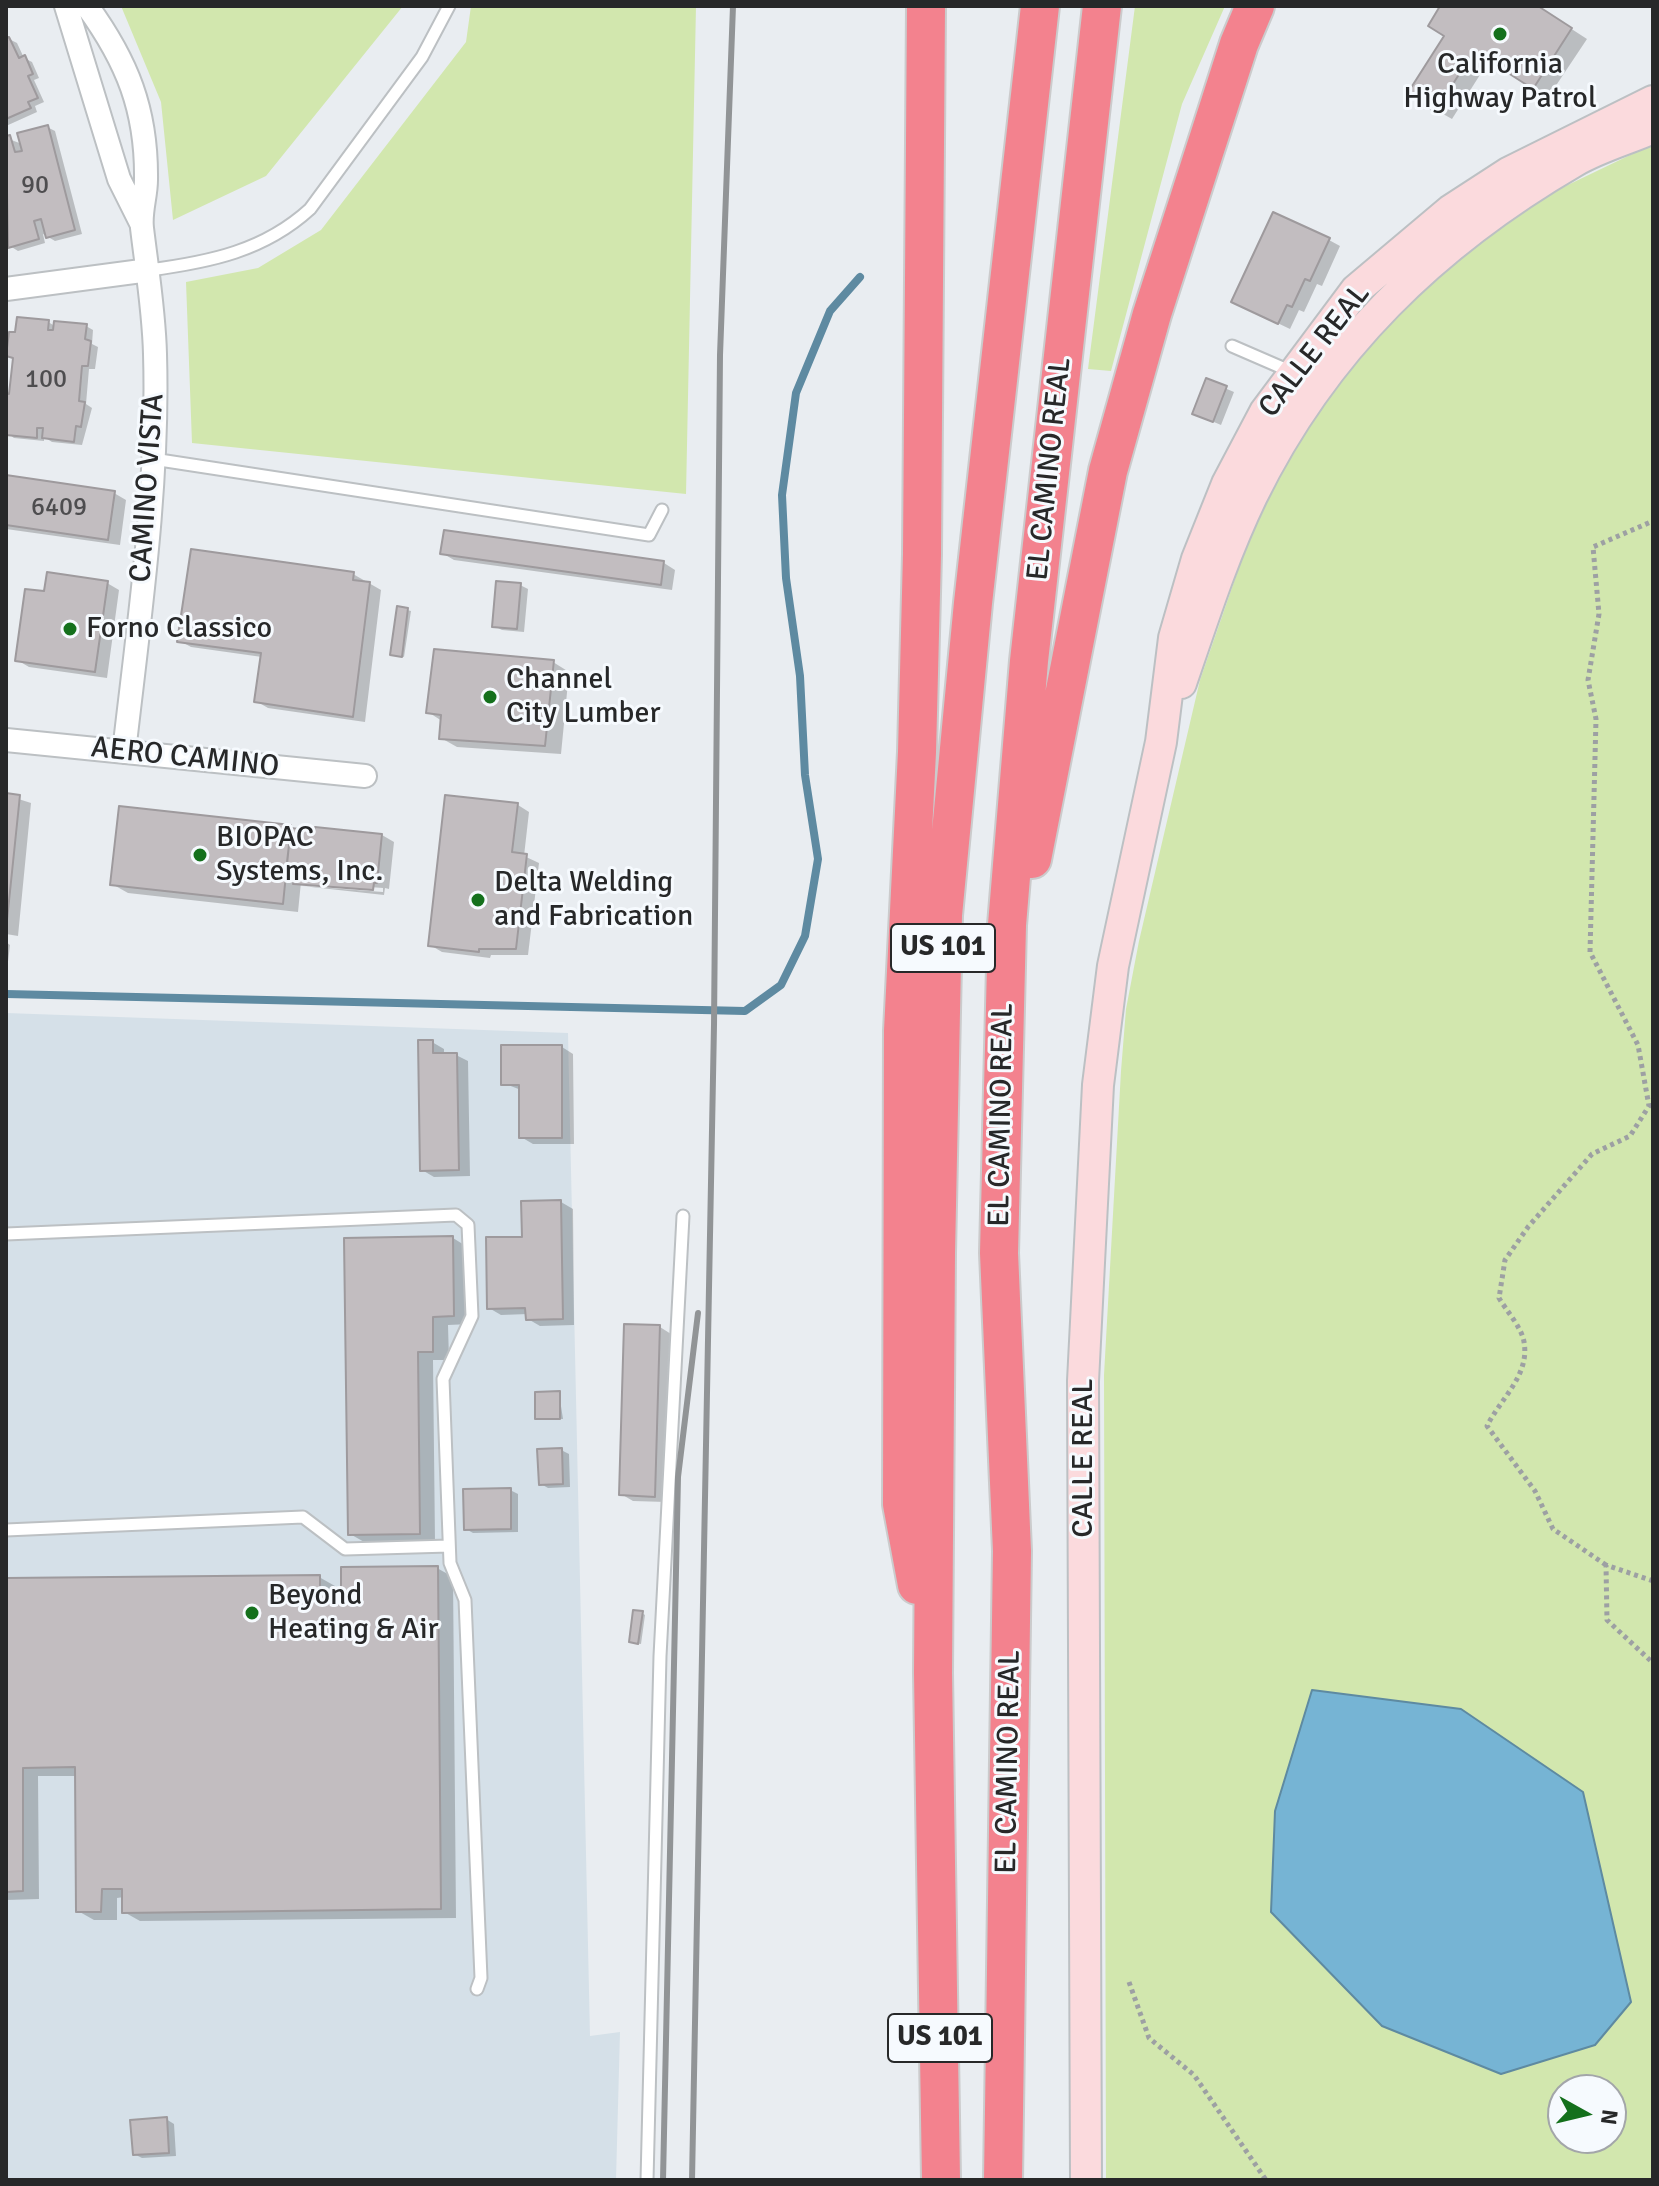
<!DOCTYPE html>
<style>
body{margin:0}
#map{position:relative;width:1659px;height:2186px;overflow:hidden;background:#e9edf1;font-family:Signika,sans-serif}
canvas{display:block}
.frame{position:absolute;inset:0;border:8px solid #272829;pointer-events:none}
.north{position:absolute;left:1547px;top:2074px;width:80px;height:80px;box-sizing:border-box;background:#f6fafe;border:2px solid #a3a6a9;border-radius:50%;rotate:98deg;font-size:22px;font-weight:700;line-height:32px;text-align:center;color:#272829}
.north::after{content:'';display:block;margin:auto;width:28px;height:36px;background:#14701c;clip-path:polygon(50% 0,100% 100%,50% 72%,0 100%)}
</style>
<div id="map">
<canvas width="1659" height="2186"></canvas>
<div class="frame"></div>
<div class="north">N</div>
</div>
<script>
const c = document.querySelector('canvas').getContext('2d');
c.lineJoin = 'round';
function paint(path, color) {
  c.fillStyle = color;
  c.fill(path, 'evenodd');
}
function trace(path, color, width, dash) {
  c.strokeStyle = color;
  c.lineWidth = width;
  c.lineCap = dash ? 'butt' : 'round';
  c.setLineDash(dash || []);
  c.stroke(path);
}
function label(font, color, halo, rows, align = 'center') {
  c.font = font + ' Signika,sans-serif';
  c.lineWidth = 6;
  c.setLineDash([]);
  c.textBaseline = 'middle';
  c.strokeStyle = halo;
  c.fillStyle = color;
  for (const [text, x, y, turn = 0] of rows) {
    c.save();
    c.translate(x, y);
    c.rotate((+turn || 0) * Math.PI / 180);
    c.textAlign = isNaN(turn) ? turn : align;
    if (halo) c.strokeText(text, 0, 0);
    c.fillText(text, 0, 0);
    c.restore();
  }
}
paint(new Path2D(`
 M6 1013 568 1033 590 2036 620 2032 616 2180H6Z`), '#d5e0e8');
paint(new Path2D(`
 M121 6H403L266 176 173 220 161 102Z
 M471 6H696L686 494 192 443 186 282 258 268 321 230 466 42Z
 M1135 6H1225L1182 104 1111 371 1088 369Z
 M1653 144V2180H1106L1104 1375 1121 1071 1126 1009 1139 941 1200 680 1245 550 1269 493 1300 435 1371 340 1458 255 1547 195ZM1563 2090H1611V2138H1563Z`), '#d2e7ae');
const water = new Path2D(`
 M1312 1690 1461 1709 1583 1792 1631 2002 1595 2045 1501 2074 1382 2026 1271 1912 1275 1811Z`);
paint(water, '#76b4d4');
trace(water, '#5e8aa1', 2);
paint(new Path2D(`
 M1443 6H1536L1587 39 1549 96 1490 59 1452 119 1436 110 1447 36Z
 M9 39 17 43 24 58 32 62 39 78 34 80 44 102 35 106 37 112 6 126V40Z
 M47 127 55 131 82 234 55 241 43 234 45 243 18 251 10 246 6 235V138L22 144Z
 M1329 240 1340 246 1322 286 1317 284 1304 312 1299 310 1290 329 1246 308Z
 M48 322 55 326H86L93 330 92 344 98 347 95 369H89L86 404 92 408 82 445 52 442 44 437V441L14 438 7 433 6 395 11 396 14 360 8 356Z
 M1208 381 1234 392 1221 425 1202 417Z
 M6 477 114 493 126 500 120 545 6 529Z
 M442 553 664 563 675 570 672 590 454 560Z
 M353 574 381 590 365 722 268 708 256 701 262 657 191 647 180 641Z
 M107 583 119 590 107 678 29 667 17 660 46 594Z
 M520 585 528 589 524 632 502 630 494 626Z
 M398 608 411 611 404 657 392 654Z
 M553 662 569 672 561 754 457 747 441 738 442 721 428 712Z
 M6 795 31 803 18 936 6 934Z
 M518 805 529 812 524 856 539 863 528 955H491L490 958 442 952 430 945Z
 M290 827 298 831 382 835 394 842 389 889 385 888 384 895 302 886 383 892V888L301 882 298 912 128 893 112 884Z
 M6 942 10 945 7 970H6Z
 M432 1042 444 1049V1055H456L468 1061 470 1176 434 1177 422 1170Z
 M562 1047 573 1054 574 1144H533L521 1137V1090L503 1083Z
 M561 1202 573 1209 574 1325 540 1326 528 1319V1314L501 1315 489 1308 524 1239Z
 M453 1238 469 1248 470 1324 448 1325 449 1360H433L435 1542 366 1543 350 1534Z
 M660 1327 671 1334 666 1502 633 1501 621 1494Z
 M559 1393 563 1419 537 1418Z
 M561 1450 569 1454 570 1487 548 1488 541 1484Z
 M510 1490 518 1494V1532L473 1533 466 1529Z
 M437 1568 453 1577 456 1918 140 1921 124 1912V1897L117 1898V1920H94L78 1911 77 1776H38L39 1899 6 1900V1580L319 1577 335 1586V1593Z
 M642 1613 645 1615 641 1644 634 1643Z
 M166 2119 174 2124 176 2156 142 2158 134 2154Z`), '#0003');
trace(new Path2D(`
 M6 994 745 1011 781 985 805 936 818 859 805 775 800 676 786 578 782 495 796 393 830 311 860 277`), '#5e8aa1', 8);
const building = new Path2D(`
 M1440 6H1538L1572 28 1533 89 1474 51 1435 112 1407 94 1444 36 1428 26Z
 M9 37 19 58 25 55 33 74 28 76 38 98 28 102 31 108 6 119V38Z
 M48 125 75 230 46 238 41 219 34 221 39 239 8 248 6 136 10 135 15 152 22 151 17 133Z
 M1273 212 1330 238 1310 281 1305 279 1292 307 1287 305 1278 324 1231 302Z
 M17 317 49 320 48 330H53L54 321 87 324 85 339 91 341 88 366H82L79 401 85 402 81 427 76 426 74 442 42 438 43 428H37V438L6 435V393L9 394 13 358 6 356 9 332H15Z
 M1206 378 1227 386 1213 422 1192 414Z
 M6 475 115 491 108 540 6 525Z
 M444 530 664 561 661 585 440 554Z
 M191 549 354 572 353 580 370 582 353 717 254 702 261 653 177 642Z
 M47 572 108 581 95 672 15 661 25 589 44 591Z
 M496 581 521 583 517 629 492 627Z
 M397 606 408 608 402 657 390 655Z
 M434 649 554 660 545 746 439 739 441 715 426 713Z
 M6 793 20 795 6 930Z
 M445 795 518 803 512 852 527 854 516 949H479V952L428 946Z
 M119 806 291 825 283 904 110 885Z
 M315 827 382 834 377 883H374L373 890 293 884 294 881 285 879 291 828 314 831Z
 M418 1040H433V1053H457L459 1170 420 1171Z
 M501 1045H562V1138H519V1085H501Z
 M561 1200 563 1319 526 1320 525 1308 487 1309 486 1237H522L521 1201Z
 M453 1236 454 1316 433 1317V1352H418L420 1534 348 1535 344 1238Z
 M624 1324 660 1325 655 1497 619 1495Z
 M560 1391V1419H535V1392Z
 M562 1448 563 1484 539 1485 537 1449Z
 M511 1488V1529L464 1530 463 1489Z
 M438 1566 441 1909 122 1913V1889H102L101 1912H76L75 1767 23 1768V1891L6 1892V1578L320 1575V1591H341V1567Z
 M633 1610 643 1611 638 1644 629 1642Z
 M167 2117 169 2153 133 2155 130 2120Z`);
paint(building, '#c2bdc0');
trace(building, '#9e9a9d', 2);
const service = new Path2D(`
 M149 270C210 262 264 251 310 209L422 57 449 6
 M1232 346 1292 372
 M153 459 649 535 662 510
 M6 1234 456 1215 468 1225 472 1316 443 1379 450 1563 465 1600 481 1978 477 1989
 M6 1530 303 1517 345 1549 449 1546
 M647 2180 660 1656 683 1216`);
const minor = new Path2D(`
 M66 6 119 179 141 223
 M87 6C127 61 147 110 146 180 146 196 140 212 142 228 147 270 154 311 155 354 159 486 139 620 124 752
 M6 289 149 270
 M6 740 365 776`);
const secondary = new Path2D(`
 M1181 683C1203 619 1223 556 1252 496 1324 349 1434 243 1575 161 1599 147 1628 139 1653 128
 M1086 2180 1083 1381 1098 1085 1113 966 1161 742 1174 638 1197 559 1227 484 1265 412 1356 290 1451 210 1508 173 1653 101`);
const motorway = new Path2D(`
 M1032 859 1108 471 1152 314 1239 44 1255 6
 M917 1585 902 1504 903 1031 917 752 922 554 926 6
 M941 2180 933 1673 936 1253 943 915 973 603 1040 6
 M1003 2180 1012 1551 999 1253 1007 925 1029 661 1102 6`);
trace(service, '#bcc0c3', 15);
trace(minor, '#bcc0c3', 26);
trace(secondary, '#bcc0c3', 34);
trace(motorway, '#cbcbcc', 42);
trace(new Path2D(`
 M1606 1565 1553 1529 1535 1491 1487 1426C1501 1398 1530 1375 1524 1342 1522 1328 1506 1310 1499 1298L1505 1260 1528 1227 1592 1154 1630 1136 1649 1106 1638 1045 1590 952 1596 719 1588 680 1599 614 1593 547 1653 521
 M1653 1581 1606 1565 1607 1620 1653 1663
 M1129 1982 1149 2038 1194 2075 1266 2180`), '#9da0a3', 5, [4, 4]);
trace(service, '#fff', 11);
trace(minor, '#fff', 22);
trace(secondary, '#fbdadd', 30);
trace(motorway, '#f3828e', 38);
trace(new Path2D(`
 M663 2180 678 1477 698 1313
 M692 2180 714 1025 720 355 733 6`), '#919496', 6);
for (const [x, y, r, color] of [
 [1500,34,8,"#14701c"],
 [70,629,8,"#14701c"],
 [490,697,8,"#14701c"],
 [200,855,8,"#14701c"],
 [478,900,8,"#14701c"],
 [252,1613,8,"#14701c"]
]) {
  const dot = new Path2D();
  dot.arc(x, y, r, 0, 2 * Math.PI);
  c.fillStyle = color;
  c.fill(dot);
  trace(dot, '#f6fafe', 3);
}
label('26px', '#4e4d4f', null, [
 ["90",35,186],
 ["100",46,380],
 ["6409",59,508]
]);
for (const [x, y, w] of [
 [943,948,104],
 [940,2038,104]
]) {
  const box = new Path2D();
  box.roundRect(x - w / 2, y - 24, w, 48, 6);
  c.fillStyle = '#f6fafe';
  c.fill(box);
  trace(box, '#272829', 2);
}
label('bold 28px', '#272829', null, [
 ["US 101",943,948],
 ["US 101",940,2038]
]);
label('30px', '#272829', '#f6fafe', [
 ["California",1500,65,"center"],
 ["Highway Patrol",1500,99,"center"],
 ["Forno Classico",86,629],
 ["Channel",506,680],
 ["City Lumber",506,714],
 ["BIOPAC",216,838],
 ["Systems, Inc.",216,872],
 ["Delta Welding",494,883],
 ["and Fabrication",494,917],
 ["Beyond",268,1596],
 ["Heating & Air",268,1630]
], 'left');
label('30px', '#272829', '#f6fafe', [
 ["CALLE REAL",1315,351,-52],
 ["EL CAMINO REAL",1050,469,-84],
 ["CAMINO VISTA",148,488,-86],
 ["AERO CAMINO",185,758,6],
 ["EL CAMINO REAL",1002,1115,-89],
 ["CALLE REAL",1084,1458,-90],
 ["EL CAMINO REAL",1009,1762,-89]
]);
</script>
